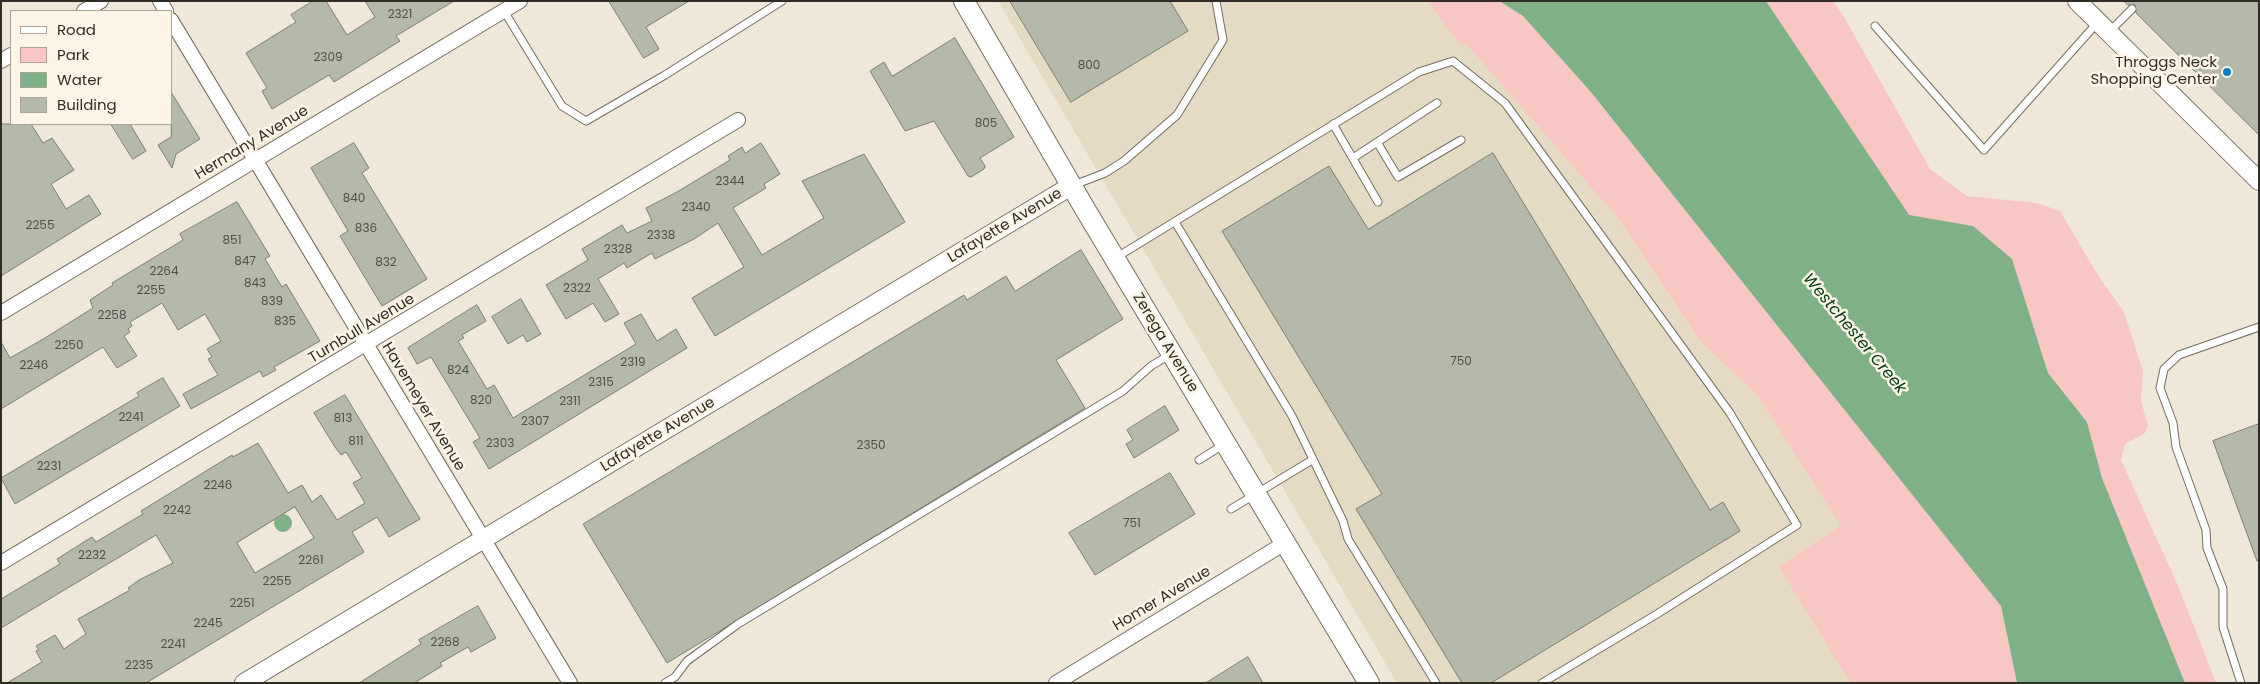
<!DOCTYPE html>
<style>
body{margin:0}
#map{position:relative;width:2260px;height:684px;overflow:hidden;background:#efe7d8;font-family:Poppins,sans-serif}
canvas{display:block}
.frame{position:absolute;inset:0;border:2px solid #302d27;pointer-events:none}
.legend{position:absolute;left:10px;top:10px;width:162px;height:115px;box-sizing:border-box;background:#fcf5e5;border:1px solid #aaa599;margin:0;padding:6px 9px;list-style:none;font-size:15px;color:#302d27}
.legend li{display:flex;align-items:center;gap:10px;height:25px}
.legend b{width:25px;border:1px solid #aaa599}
</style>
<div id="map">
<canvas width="2260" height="684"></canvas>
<div class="frame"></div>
<ul class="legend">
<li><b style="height:6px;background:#fff"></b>Road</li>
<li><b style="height:14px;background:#f8c6c3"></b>Park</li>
<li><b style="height:14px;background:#80b088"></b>Water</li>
<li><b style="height:14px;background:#b5b9a9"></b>Building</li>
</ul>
</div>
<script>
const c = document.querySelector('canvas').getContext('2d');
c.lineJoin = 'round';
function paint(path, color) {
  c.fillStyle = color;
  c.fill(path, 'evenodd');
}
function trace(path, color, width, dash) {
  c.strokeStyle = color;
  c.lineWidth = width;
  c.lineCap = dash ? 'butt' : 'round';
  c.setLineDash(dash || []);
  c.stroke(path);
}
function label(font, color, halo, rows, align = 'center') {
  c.font = font + ' Poppins,sans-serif';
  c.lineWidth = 5;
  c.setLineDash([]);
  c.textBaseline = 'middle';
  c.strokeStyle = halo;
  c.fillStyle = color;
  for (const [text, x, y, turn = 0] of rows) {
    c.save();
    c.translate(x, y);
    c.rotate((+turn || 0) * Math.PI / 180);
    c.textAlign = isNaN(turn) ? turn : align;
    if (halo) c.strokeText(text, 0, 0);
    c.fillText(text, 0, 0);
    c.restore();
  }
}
paint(new Path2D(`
 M998 1H1447L1986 683H1397Z`), '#e5dac4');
paint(new Path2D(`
 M1428 1H1499L1523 16 1590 91 2001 606 2017 683H1851L1779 567 1841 526 1759 397 1699 339 1620 220 1469 47 1459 43Z
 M1766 1H1833L1844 17 1930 169 1967 196 2037 203 2060 211 2099 277 2124 312 2143 371 2141 401 2148 426 2145 433 2125 444 2121 460 2179 588 2216 683H2185L2102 478 2087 422 2048 373 2012 260 1973 226 1909 216Z`), '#f8c6c3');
paint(new Path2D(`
 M1499 1H1766L1909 215 1973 226 2012 259 2048 373 2087 422 2102 478 2185 683H2017L2001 606 1590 91 1523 16Z
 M274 523a9 9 0 1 1 18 0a9 9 0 1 1-18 0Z`), '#80b088');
const building = new Path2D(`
 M313 1H326L347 35 375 17 365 1H454L396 36 400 41 334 82 329 75 272 109 262 91 267 88 246 53 296 22 291 15Z
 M609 1H689L646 27 659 49 644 58Z
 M1010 1H1170L1188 31 1071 102Z
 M2124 1H2259V135L2136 13 2135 5H2128Z
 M955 38 1014 137 980 158 985 166 984 169 971 177 968 176 934 121 905 131 870 71 884 62 892 76Z
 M171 92 200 139 176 154 172 168 158 145 171 137Z
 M1 124H31L43 143 52 138 74 170 51 184 66 209 89 195 101 214 1 276Z
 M111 124H130L146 151 133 159Z
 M354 143 369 168 362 173 427 279 382 306 340 236 348 231 311 168Z
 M761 143 780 174 764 184 766 188 733 208 762 255 824 218 802 181 864 154 905 222 715 336 692 298 744 267 718 223 694 239 655 259 652 253 627 268 624 263 598 279 619 314 605 322 593 303 566 319 546 285 588 260 582 249 622 225 627 233 652 221 646 208 677 192 730 160 728 156 742 147 745 153Z
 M1493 153 1710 510 1723 502 1740 531 1491 683H1462L1356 509 1382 494 1222 231 1329 166 1368 229Z
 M237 202 270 256 265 259 282 287 286 284 320 341 274 367 276 370 263 377 260 371 191 409 183 394 218 375 208 359 212 357 207 349 221 341 205 314 178 330 162 303 130 322 132 326 128 329 130 332 124 336 137 356 117 368 103 347 1 409V342L10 358 45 338 93 308 90 300 113 285 112 283 183 240 180 234Z
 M1081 250 1123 319 1056 360 1085 408 667 663 583 524 964 295 967 300 1006 276 1015 291Z
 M521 299 541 334 527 342 523 335 508 344 492 317Z
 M477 305 486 321 462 335 464 338 458 341 487 389 494 385 513 418 636 344 624 323 641 314 657 341 676 329 687 348 489 469 473 442 480 438 431 357 417 364 408 348Z
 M163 378 180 406 15 504 1 478 139 396 137 393Z
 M345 395 420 519 389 537 377 517 352 532 364 552 146 683H7L42 662 36 651 39 650 36 646 55 635 64 649 86 634 78 619 130 590 128 588 139 580 173 563 156 535 1 628V599L60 564 57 559 92 537 96 542 143 514 141 511 232 455 233 457 258 443 288 493 302 485 312 502 321 495 337 520 365 503 353 483 362 478 346 452 341 455 335 447 314 413ZM295 507 314 538 255 573 237 543Z
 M1165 406 1179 430 1134 458 1126 444 1133 440 1127 430Z
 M2259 424V560L2257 561 2213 441Z
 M1170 473 1195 514 1095 575 1069 533Z
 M478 606 496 638 471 652 468 647 440 663 442 666 414 683H359L421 644 419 640Z
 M1248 657 1263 683H1206Z`);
paint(building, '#b5b9a9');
trace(building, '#7c7f71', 1);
const service = new Path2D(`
 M504 11 562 106 586 121 665 75 782 1
 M1875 26 1984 150 2098 22
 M2109 32 2132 9
 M1333 124 1378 202
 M1377 142 1398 177 1461 140
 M1353 158 1437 103
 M1074 185 1105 173 1124 161 1177 115 1223 40 1216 1
 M1175 222 1292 416 1343 521 1348 539 1436 683
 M1117 257 1419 72 1453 61 1505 103 1730 413 1797 525 1657 614 1542 683
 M1199 460 1223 445
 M1231 509 1312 460
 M665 683 675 677 687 661 738 624 1123 391 1151 366 1171 354
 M2241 683 2223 627V589L2207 548 2206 530 2176 447 2173 423 2160 388 2164 369 2179 355 2259 327`);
const minor = new Path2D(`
 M160 1 166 11
 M84 11 101 1
 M171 20 570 683
 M1 61 11 55
 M1 313 520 1
 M1 563 738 120
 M1056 683 1285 543`);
const tertiary = new Path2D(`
 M2077 1 2259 181
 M244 683 1071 186`);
const secondary = new Path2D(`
 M964 1 1085 209 1369 683`);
trace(service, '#746e60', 9);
trace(minor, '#746e60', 16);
trace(tertiary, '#746e60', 20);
trace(secondary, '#746e60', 22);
trace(service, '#fff', 7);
trace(minor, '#fff', 14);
trace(tertiary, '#fff', 18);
trace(secondary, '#fff', 20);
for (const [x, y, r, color] of [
 [2227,72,5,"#017ec7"]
]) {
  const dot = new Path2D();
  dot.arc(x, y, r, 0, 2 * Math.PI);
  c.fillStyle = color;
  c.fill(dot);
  trace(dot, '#fcf5e5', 2);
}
label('12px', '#515048', null, [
 ["2321",400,15],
 ["2309",328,58],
 ["800",1089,66],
 ["805",986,124],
 ["2344",730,182],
 ["840",354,199],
 ["2340",696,208],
 ["2255",40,226],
 ["836",366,229],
 ["2338",661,236],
 ["851",232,241],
 ["2328",618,250],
 ["847",245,262],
 ["832",386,263],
 ["2264",164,272],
 ["843",255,284],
 ["2322",577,289],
 ["2255",151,291],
 ["839",272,302],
 ["2258",112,316],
 ["835",285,322],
 ["2250",69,346],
 ["750",1461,362],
 ["2319",633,363],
 ["2246",34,366],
 ["824",458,371],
 ["2315",601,383],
 ["820",481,401],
 ["2311",570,402],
 ["2241",131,418],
 ["813",343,419],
 ["2307",535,422],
 ["811",356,442],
 ["2303",500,444],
 ["2350",871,446],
 ["2231",49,467],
 ["2246",218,486],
 ["2242",177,511],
 ["751",1132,524],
 ["2232",92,556],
 ["2261",311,561],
 ["2255",277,582],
 ["2251",242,604],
 ["2245",208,624],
 ["2268",445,643],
 ["2241",173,645],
 ["2235",139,666]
]);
label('15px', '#302d27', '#fcf5e5', [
 ["Throggs Neck",2217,63],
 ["Shopping Center",2217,80]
], 'right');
label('15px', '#302d27', '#fcf5e5', [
 ["Hermany Avenue",252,143,-31],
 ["Lafayette Avenue",1005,226,-31],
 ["Turnbull Avenue",362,329,-31],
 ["Zerega Avenue",1165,343,59],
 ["Havemeyer Avenue",423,407,59],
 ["Lafayette Avenue",658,435,-31],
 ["Homer Avenue",1162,599,-31]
]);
label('italic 16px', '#013b16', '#fcf5e5', [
 ["Westchester Creek",1854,334,50]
]);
</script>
